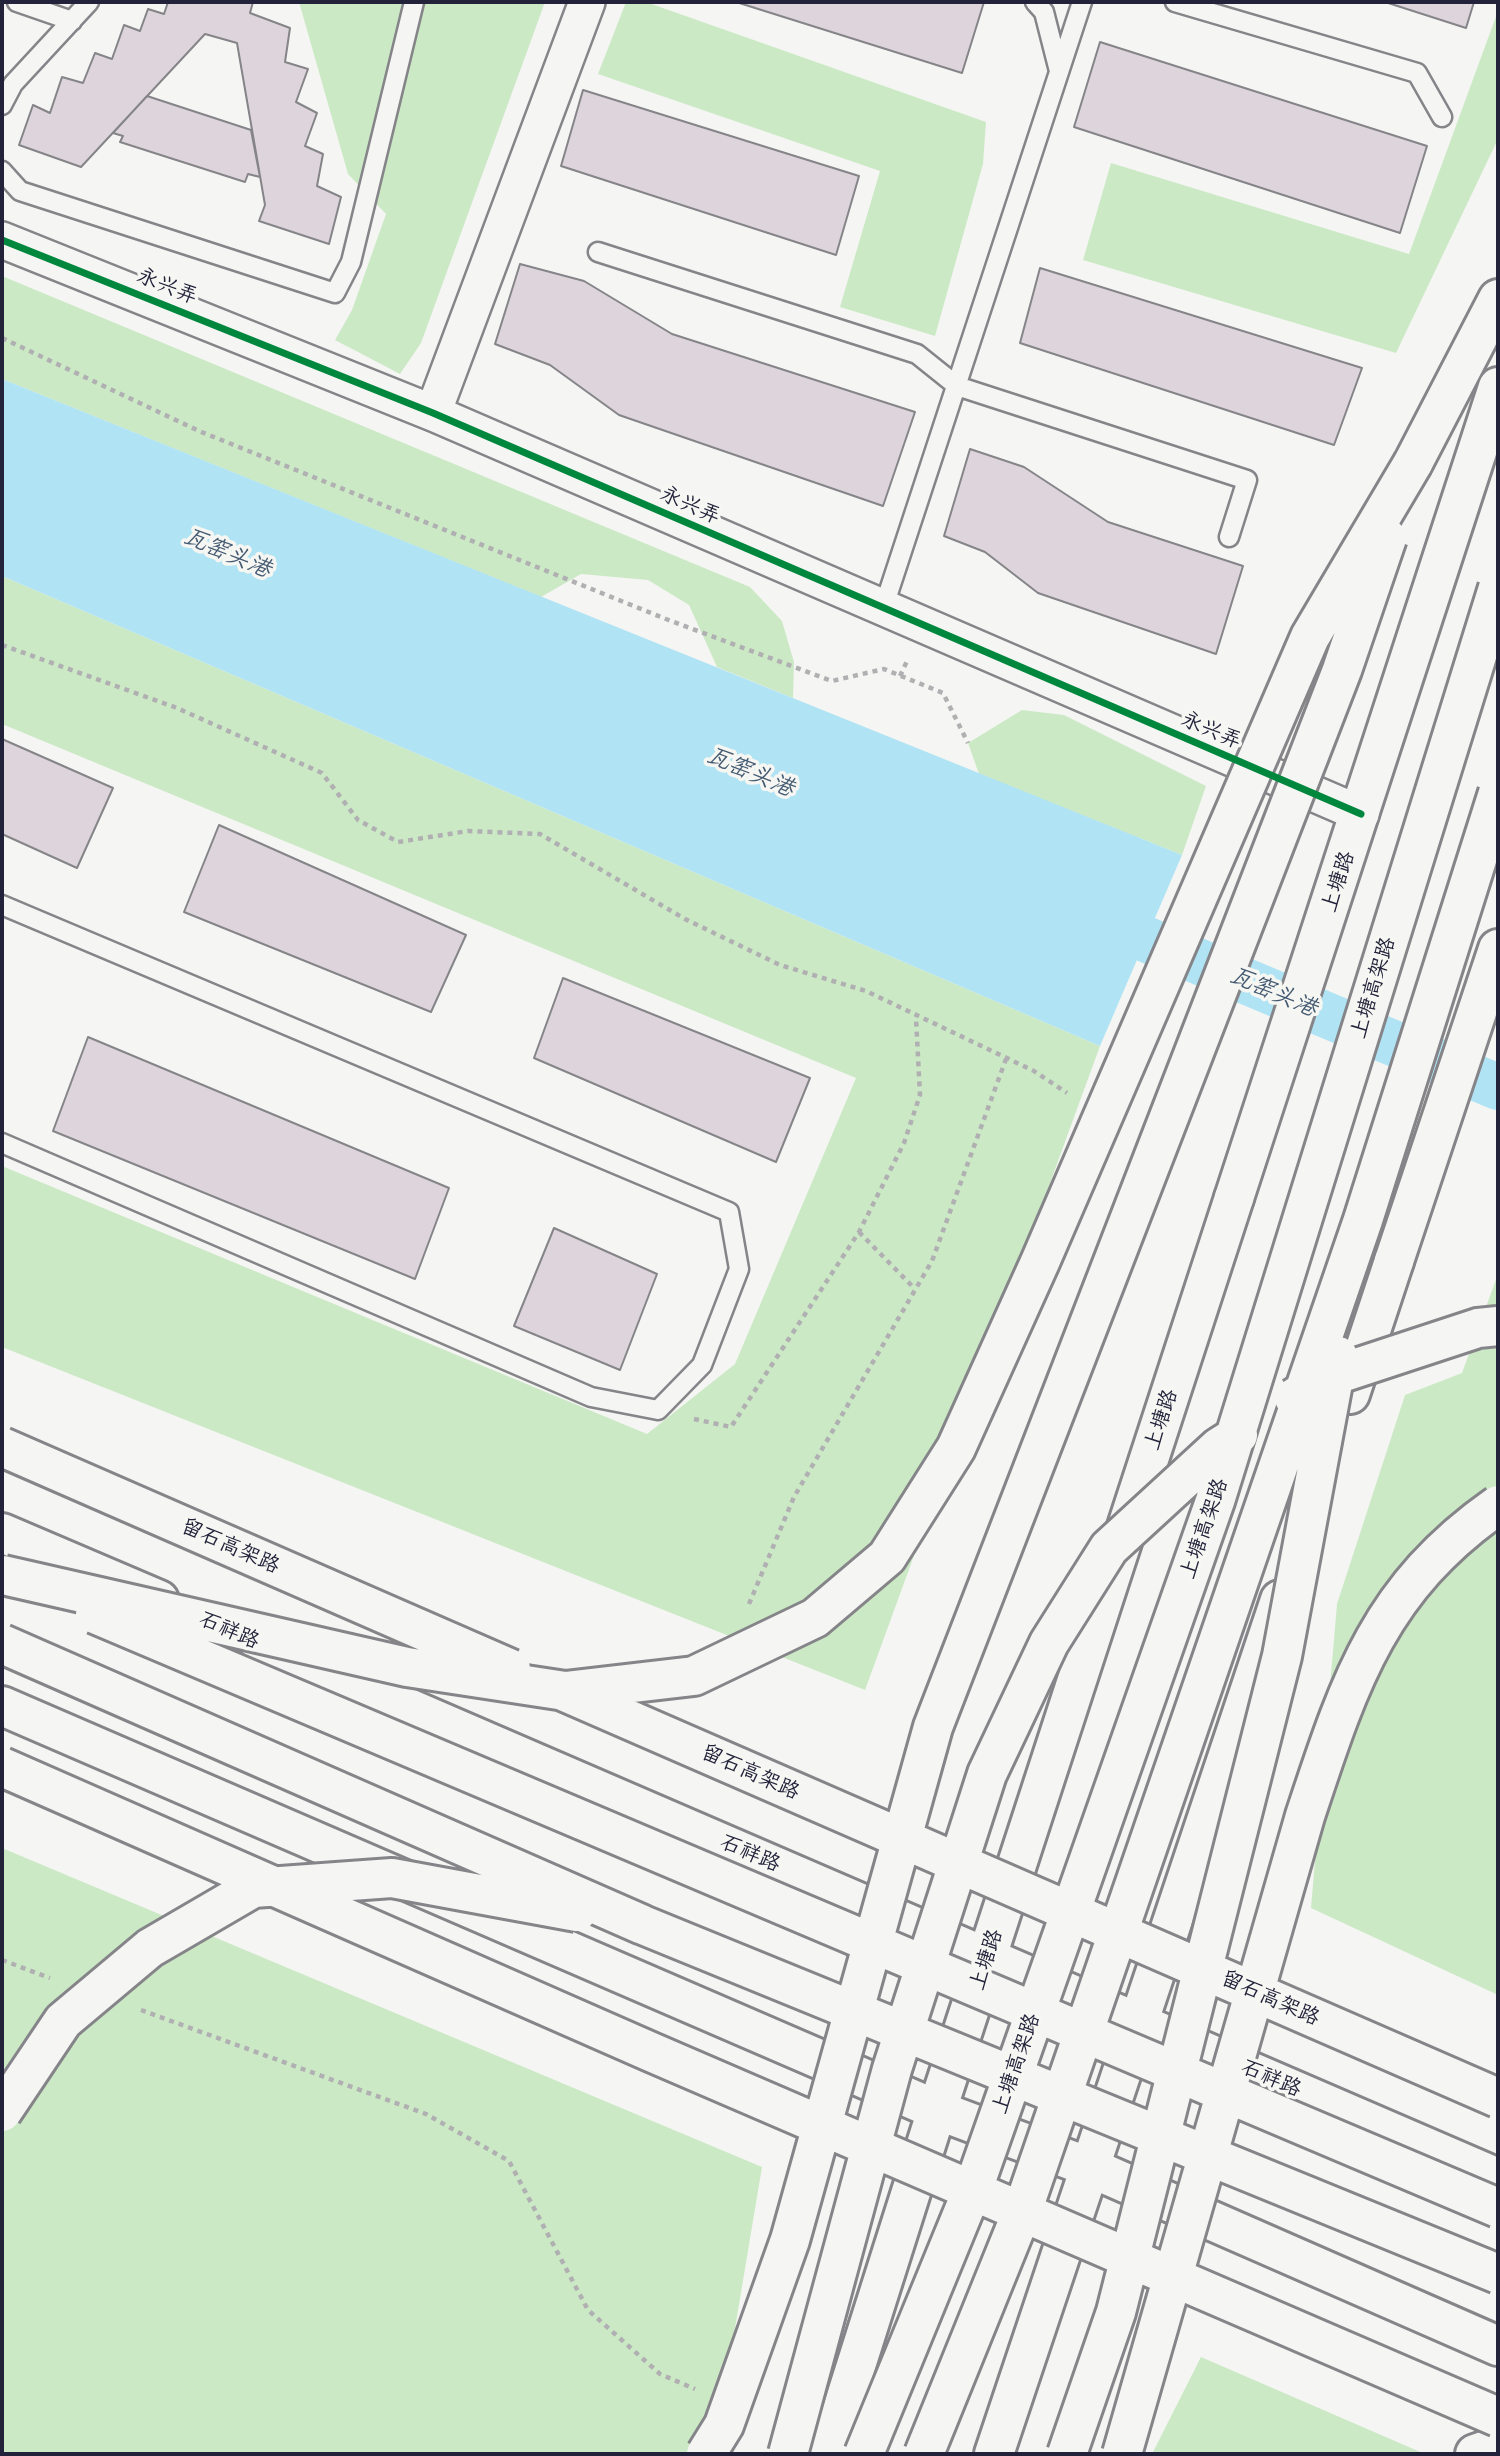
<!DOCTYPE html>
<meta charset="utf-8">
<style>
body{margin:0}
#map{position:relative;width:1500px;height:2456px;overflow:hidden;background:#f5f5f3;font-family:"Balsamiq Sans",sans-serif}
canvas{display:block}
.frame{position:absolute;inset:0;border:4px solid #22223b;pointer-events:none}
</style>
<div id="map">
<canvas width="1500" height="2456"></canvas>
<div class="frame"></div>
</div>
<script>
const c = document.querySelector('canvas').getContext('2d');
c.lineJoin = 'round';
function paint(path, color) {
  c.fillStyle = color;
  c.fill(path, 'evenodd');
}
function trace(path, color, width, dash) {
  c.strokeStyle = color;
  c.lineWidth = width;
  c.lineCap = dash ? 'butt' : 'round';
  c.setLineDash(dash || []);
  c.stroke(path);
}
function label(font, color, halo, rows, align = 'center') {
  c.font = font + ' "Balsamiq Sans","LXGW WenKai TC",sans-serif';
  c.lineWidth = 7;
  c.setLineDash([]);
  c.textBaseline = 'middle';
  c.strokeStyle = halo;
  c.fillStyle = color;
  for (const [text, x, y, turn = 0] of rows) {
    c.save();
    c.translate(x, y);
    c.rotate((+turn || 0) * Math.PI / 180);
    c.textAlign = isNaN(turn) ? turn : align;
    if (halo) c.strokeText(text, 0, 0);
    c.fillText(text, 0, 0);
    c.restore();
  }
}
paint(new Path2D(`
 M299 2H545L421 343 400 374 335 340 352 310 386 214 348 174Z
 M626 2H646L986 122 983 164 935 336 840 307 880 171 598 74Z
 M1498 11V139L1396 353 1083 260 1111 163 1409 254Z
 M2 276 750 587 782 621 794 662 793 698 717 667 689 605 648 580 581 574 541 597 2 379Z
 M2 576 1100 1046 865 1690 2 1347V1166L647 1434 735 1364 856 1078 2 724Z
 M1022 710 1064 715 1206 786 1182 855 979 774 968 743Z
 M1498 1274V1995L1311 1908 1337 1604 1405 1395 1462 1373Z
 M2 1848 762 2167 714 2454H2Z
 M1201 2357 1425 2454H1152Z`), '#cce9c6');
paint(new Path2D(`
 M2 379 1182 855 1100 1046 2 576Z`), '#b0e4f4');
trace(new Path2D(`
 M1088 915 1498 1087`), '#b0e4f4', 46);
const building = new Path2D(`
 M168 2H253L250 13 290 28 285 62 308 69 296 102 317 113 305 146 323 154 317 186 341 197 329 244 259 221 265 205 237 43 205 34 81 167 19 145 33 105 50 113 62 77 83 83 95 53 112 59 124 25 140 31 148 9 164 14Z
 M736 2H984L962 73Z
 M1385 2H1474L1466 28Z
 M1100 42 1427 146 1400 233 1074 127Z
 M583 90 859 176 836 255 561 166Z
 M147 96 251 130 260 177 248 174 245 182 120 142 123 136 113 133Z
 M520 264 584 281 672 334 915 412 883 506 619 415 550 365 495 344Z
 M1040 268 1362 368 1334 445 1020 343Z
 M970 449 1024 467 1108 522 1243 566 1216 654 1038 593 985 552 944 536Z
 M2 739 113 788 77 868 2 834Z
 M219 825 466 935 431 1012 184 912Z
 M563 978 810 1078 776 1162 534 1058Z
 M88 1037 449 1188 415 1279 53 1131Z
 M554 1228 657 1274 620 1370 514 1326Z`);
paint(building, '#ddd5db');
trace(building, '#858589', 2);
const service = new Path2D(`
 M17 2 72 21
 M1035 2 1044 12 1059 71
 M1175 2 1417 73 1442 117
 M2 105 13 84 89 2
 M2 171 20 191 335 293 351 262 414 2
 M598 252 917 354 957 386 1247 480 1229 537
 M883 609 1082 2
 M2 905 729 1212 739 1269 702 1365 658 1410 591 1397 2 1143`);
const minor = new Path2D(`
 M2 240 433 413 1361 814
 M433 413 587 2`);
const secondary = new Path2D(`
 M1350 1394 1394 1261
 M828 2454 937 2110 1234 1198
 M994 2454 1280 1600`);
const primary = new Path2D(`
 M1234 1198 1498 387
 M1394 1261 1498 949
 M2 1533 159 1600
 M260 1644 1498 2178
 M2 1706 937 2110 1089 2167 1498 2346`);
const trunk = new Path2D(`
 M1413 463 1498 299
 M1475 2454 1498 2446`);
trace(service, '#858589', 23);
trace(minor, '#858589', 40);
trace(secondary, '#858589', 44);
trace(primary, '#858589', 44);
trace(trunk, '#858589', 44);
trace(new Path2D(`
 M2 338 199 431 666 619 832 681 884 669 943 693 968 743
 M2 645 177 708 322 773 358 820 398 842 468 831 540 834 685 919 780 965 866 991 1034 1071 1067 1093
 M900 676 907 661
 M859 1232 915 1289
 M694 1419 731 1427 859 1232 904 1143 920 1095 916 1018
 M749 1604 794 1497 932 1261 1006 1059
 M2 1960 50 1978
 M141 2010 426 2114 509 2161 588 2310 660 2374 695 2389`), '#b0b0b2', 4.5, [5, 5]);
trace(service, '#f5f5f3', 18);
trace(minor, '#f5f5f3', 35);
trace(secondary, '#f5f5f3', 38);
trace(primary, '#f5f5f3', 38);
trace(trunk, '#f5f5f3', 38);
const trunkBridge = new Path2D(`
 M1294 1398 1323 1379 1478 1328 1498 1326
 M2 1447 511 1669
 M3 1575 407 1667 565 1691 694 1676 815 1618 887 1557 956 1448 1040 1262 1310 637 1413 463
 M95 1614 1498 2208
 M2 1644 643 1925 1498 2274
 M563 1691 1498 2098
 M2 1767 651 2052 1498 2417
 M2 2112 63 2021 150 1948 253 1888 392 1878 577 1912
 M706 2454 724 2425 790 2240 933 1727 1342 670 1387 538
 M788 2454 892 2069 987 1774 1049 1643 1109 1548 1219 1447 1238 1435
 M864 2454 976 2181 1215 1501 1498 588
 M924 2454 1022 2212 1363 1220 1498 793
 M1067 2454 1116 2312 1282 1656 1338 1356
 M1122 2454 1305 1816C1349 1683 1378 1589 1498 1505`);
trace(trunkBridge, '#858589', 44, []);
trace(trunkBridge, '#f5f5f3', 38);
trace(new Path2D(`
 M2 240 433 413 1361 814`), '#00873e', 7);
label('21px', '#22223b', '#f6f6f2', [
 ["永兴弄",167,287,22],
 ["永兴弄",690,506,24],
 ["永兴弄",1211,731,23],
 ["上塘路",1339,882,-72],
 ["上塘高架路",1374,988,-73],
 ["上塘路",1162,1420,-72],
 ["上塘高架路",1205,1529,-71],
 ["留石高架路",230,1547,24],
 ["石祥路",229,1631,23],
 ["留石高架路",750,1773,24],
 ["石祥路",750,1854,23],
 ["上塘路",987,1960,-72],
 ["留石高架路",1270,1999,24],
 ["上塘高架路",1017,2064,-71],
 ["石祥路",1271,2079,23]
]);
label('italic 23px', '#445a72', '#f6f6f2', [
 ["瓦窑头港",227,554,23],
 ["瓦窑头港",750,773,23],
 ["瓦窑头港",1273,993,23]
]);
</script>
